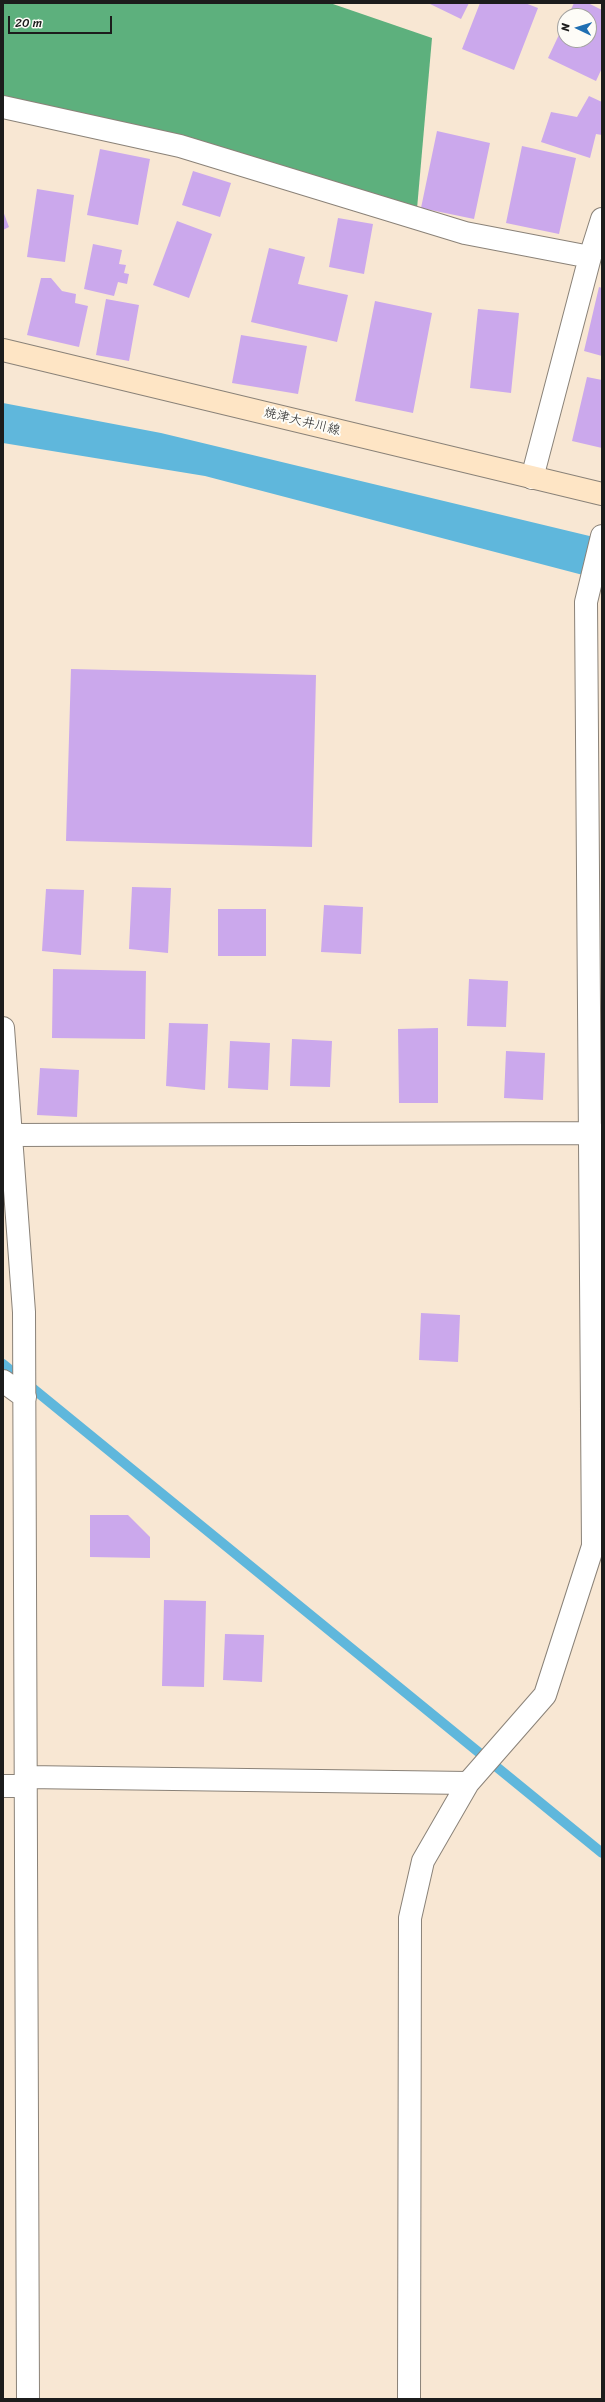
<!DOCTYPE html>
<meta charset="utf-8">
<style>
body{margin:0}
#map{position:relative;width:605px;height:2402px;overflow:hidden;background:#f8e7d3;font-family:Sriracha,sans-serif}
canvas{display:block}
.frame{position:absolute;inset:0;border:4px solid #1c1c1c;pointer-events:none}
.north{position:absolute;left:557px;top:8px;width:40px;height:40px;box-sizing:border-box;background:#fdfcf7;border:1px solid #a3a29f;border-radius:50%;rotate:274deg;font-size:11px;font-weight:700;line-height:16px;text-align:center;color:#1c1c1c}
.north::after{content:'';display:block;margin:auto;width:14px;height:18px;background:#1f6fb2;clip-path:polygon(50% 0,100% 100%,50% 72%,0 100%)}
.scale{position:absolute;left:8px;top:16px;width:104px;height:18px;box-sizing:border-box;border:2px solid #1c1c1c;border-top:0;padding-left:5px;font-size:12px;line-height:14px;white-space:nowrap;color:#1c1c1c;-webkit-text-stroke:3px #fdfcf7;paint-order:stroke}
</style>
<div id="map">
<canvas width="605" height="2402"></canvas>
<div class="frame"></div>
<div class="north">N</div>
<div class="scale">20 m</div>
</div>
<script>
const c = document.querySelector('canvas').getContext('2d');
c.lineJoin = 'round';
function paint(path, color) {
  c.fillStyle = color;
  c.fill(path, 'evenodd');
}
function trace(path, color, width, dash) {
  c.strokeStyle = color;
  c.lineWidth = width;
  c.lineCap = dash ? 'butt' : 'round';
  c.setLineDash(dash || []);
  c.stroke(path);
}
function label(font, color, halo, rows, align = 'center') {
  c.font = font + ' Sriracha,"Klee One",sans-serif';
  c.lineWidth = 4;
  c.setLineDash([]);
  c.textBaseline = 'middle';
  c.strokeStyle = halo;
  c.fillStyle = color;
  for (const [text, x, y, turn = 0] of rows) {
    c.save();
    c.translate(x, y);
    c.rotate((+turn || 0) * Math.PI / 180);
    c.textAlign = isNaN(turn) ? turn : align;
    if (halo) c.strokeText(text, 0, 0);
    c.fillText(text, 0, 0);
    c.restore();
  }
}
paint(new Path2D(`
 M3 3H330L432 38 416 220 3 98Z`), '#5db07d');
paint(new Path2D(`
 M3 403 161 433 602 539V580L205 476 3 443Z`), '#5fb7dc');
trace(new Path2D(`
 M3 1364 602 1853`), '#5fb7dc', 10);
paint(new Path2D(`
 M428 3H469L461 19Z
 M480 3H525L538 8 514 70 462 49Z
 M574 3H588L602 10V68L596 81 548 58 565 22V40H589V16H568Z
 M589 96 602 102V135L596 134 590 158 541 142 551 112 577 117Z
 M437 131 490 143 474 219 421 208Z
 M522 146 576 158 559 234 506 223Z
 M100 149 150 159 138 225 87 215Z
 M193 171 231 183 220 217 182 205Z
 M37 189 74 195 65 262 27 257Z
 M3 211 9 227 3 230Z
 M338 218 373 224 364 274 329 267Z
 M177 221 212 234 189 298 153 285Z
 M93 244 122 250 119 264 126 265 124 273 129 274 127 284 118 282 114 296 84 289Z
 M269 248 305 257 298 284 348 295 337 342 251 322Z
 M41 278H51L62 291 76 294 75 303 88 306 79 347 27 335Z
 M599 287 602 288V356L584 351Z
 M106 299 139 305 129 361 96 355Z
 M375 301 432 313 413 413 355 401Z
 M478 309 519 313 511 393 470 388Z
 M241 335 307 346 298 394 232 383Z
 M587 377 602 380V448L572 441Z
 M71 669 316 675 312 847 66 841Z
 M132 887 171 888 168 953 129 949Z
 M46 889 84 890 81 955 42 951Z
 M324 905 363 907 361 954 321 952Z
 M218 909H266V956H218Z
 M53 969 146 971 145 1039 52 1038Z
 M469 979 508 981 506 1027 467 1026Z
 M169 1023 208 1024 205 1090 166 1086Z
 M438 1028V1103H399L398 1029Z
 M292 1039 332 1041 330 1087 290 1086Z
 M230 1041 270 1043 268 1090 228 1088Z
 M506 1051 545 1053 543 1100 504 1098Z
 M40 1068 79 1070 77 1117 37 1115Z
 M421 1313 460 1315 458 1362 419 1360Z
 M90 1515H128L150 1537V1558L90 1557Z
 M164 1600 206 1601 204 1687 162 1686Z
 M225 1634 264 1635 262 1682 223 1680Z`), '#cba8ec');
const street = new Path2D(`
 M3 107 180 146 465 233 590 257
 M532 478 590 257 602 219
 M3 1028 24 1312 28 2399
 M12 1135 591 1133 602 1135
 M3 1381 25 1397
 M26 1777 468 1783
 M3 1786H26
 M409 2399 410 1918 423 1861 468 1783 545 1695 593 1546 586 602 602 536`);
const secondary = new Path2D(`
 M3 350 602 494`);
trace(street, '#8a8278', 24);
trace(secondary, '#8a8278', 24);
trace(street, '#fff', 22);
trace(secondary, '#fee5c5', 22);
label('13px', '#1c1c1c', '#fdfcf7', [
 ["焼津大井川線",302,422,14]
]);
</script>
